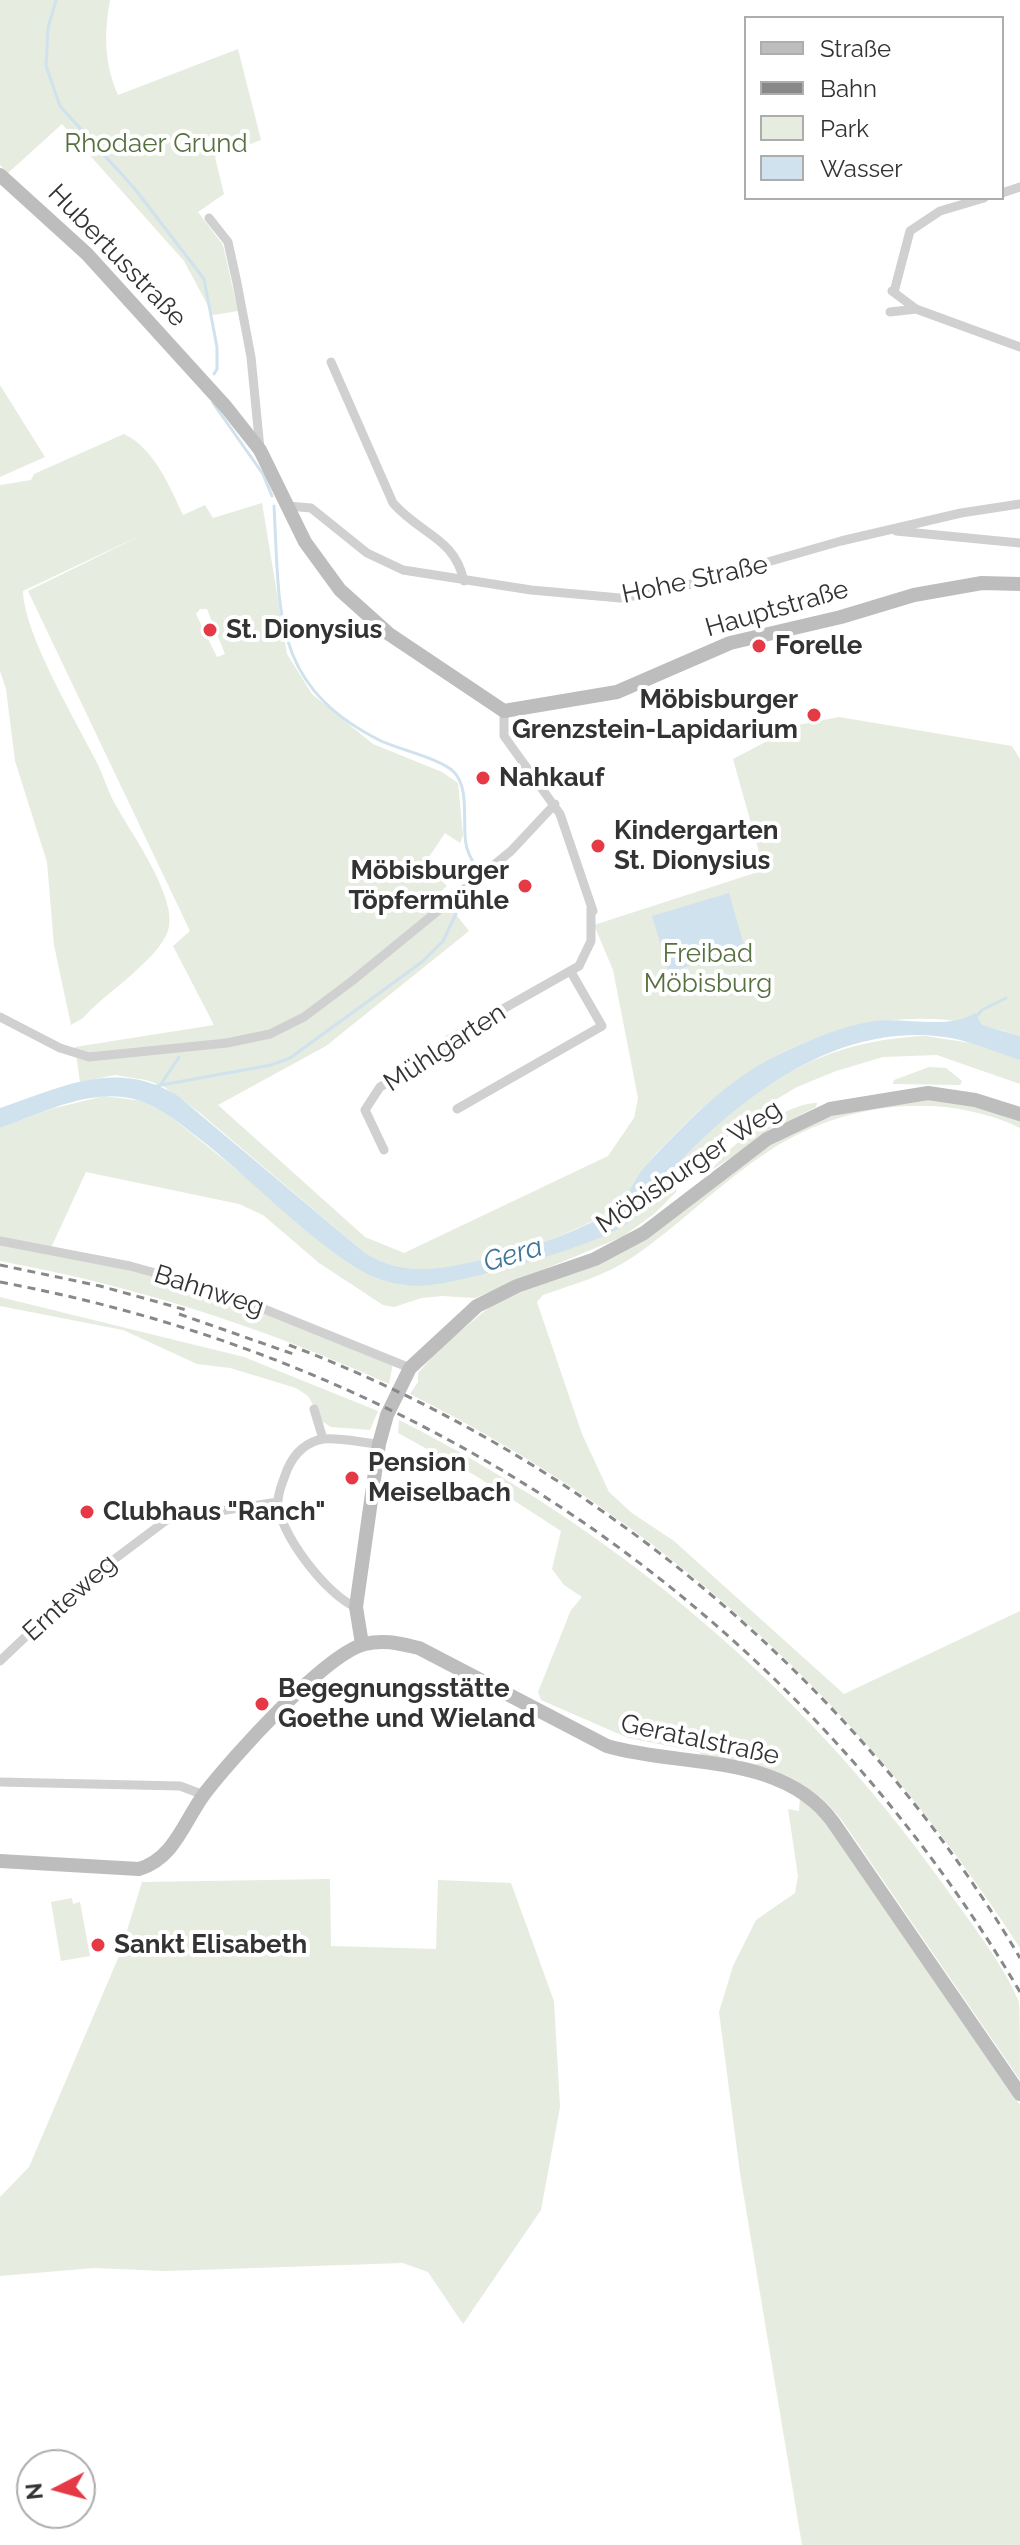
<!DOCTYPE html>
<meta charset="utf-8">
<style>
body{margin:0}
#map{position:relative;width:1020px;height:2545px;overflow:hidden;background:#fff;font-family:Raleway,sans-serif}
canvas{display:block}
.legend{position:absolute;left:744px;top:16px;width:260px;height:184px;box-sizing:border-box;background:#fff;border:2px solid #adadad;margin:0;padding:10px 14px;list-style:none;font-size:24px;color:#333}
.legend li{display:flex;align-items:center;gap:16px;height:40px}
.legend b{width:40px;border:2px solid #adadad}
.north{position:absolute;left:16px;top:2449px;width:80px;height:80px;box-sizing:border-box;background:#fff;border:2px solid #adadad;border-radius:50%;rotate:264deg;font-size:22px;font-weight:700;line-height:32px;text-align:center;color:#333}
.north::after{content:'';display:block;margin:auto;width:28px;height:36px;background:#e63946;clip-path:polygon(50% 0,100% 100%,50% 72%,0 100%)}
</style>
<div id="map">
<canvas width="1020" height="2545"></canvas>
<ul class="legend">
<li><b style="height:10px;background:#bdbdbd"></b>Straße</li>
<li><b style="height:10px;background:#888"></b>Bahn</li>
<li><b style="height:22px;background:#e6ecdf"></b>Park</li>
<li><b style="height:22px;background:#cfe2ee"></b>Wasser</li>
</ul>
<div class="north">N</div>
</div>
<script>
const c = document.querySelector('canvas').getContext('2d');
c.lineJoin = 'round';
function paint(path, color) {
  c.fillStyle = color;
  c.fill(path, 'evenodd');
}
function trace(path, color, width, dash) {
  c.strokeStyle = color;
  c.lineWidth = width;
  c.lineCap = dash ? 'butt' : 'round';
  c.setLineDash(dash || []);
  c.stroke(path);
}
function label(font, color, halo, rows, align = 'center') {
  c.font = font + ' Raleway,sans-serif';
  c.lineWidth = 8;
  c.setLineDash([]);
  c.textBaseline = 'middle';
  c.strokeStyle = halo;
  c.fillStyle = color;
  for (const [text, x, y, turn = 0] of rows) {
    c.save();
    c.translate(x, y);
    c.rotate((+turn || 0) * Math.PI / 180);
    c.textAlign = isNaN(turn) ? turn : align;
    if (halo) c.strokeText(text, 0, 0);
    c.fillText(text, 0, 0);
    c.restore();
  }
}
paint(new Path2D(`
 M0 0H110C104 35 104 62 118 95L238 49 261 140 215 157 224 194 198 212 223 245 238 311 213 315 184 261 62 124 8 173 0 165Z
 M0 385 45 457 0 477Z
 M124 434C154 448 170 487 183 515L205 505 213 518 262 503 287 654 312 694 373 744 442 772 458 783 463 835 460 843 445 833 425 863 447 886 439 893 469 931 326 1046 218 1105 365 1237 404 1253 608 1156 634 1118 638 1098 613 970 594 925 764 870 733 759 798 725 839 717 1012 746 1020 759V1036C894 992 774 1035 682 1127 670 1140 655 1153 645 1167 636 1179 629 1196 616 1206 581 1235 469 1270 422 1269 400 1269 384 1264 365 1253L200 1113 163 1086 146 1080 115 1075 80 1082 75 1047 214 1025 173 946 190 931 28 591 150 531 23 591C24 634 75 719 95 759 104 775 108 794 118 809 133 836 179 900 168 931 157 961 105 993 83 1018L71 1025 54 945 47 862 15 761 6 689 0 671V485L31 480 34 474ZM200 609H207L225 654 217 657 196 614Z
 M925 1036 971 1043 1020 1060V1084L937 1055 883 1057 836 1071 797 1087 765 1106 701 1159 688 1179 669 1171C748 1093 809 1041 925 1036Z
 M929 1067 946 1068 962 1081 960 1085 893 1084 894 1080Z
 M104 1096 143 1101 165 1112 361 1270 402 1285 562 1249 605 1235 622 1227 656 1192 665 1177 677 1182 676 1192 654 1214 622 1237 475 1298 442 1296 422 1298 394 1307 383 1305 319 1263 263 1215 239 1204 86 1172 50 1250 216 1292 393 1363 389 1384C263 1327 136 1286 0 1261V1128L51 1109Z
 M928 1098 952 1101 1020 1120V1128C940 1090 842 1103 769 1151 721 1182 681 1224 633 1257 607 1275 574 1284 543 1295L537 1302 582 1434 609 1492 632 1513 674 1541 844 1694 1020 1611V1948C865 1707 667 1523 410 1394L418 1382V1373L443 1345 497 1301 567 1275 769 1143 831 1114Z
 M817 1103 816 1107 773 1129 712 1170C729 1144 786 1103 817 1103Z
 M0 1297 244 1357 378 1411 370 1430 331 1427 323 1422 308 1396 296 1388 230 1368 197 1364 123 1330 0 1306Z
 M399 1420C614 1529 800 1684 940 1880 964 1914 1004 1964 1019 2002 1020 2019 1020 2061 1020 2080L841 1819C804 1772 758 1762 700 1756V1752L628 1738 541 1700 538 1692 571 1610 582 1597 564 1585 552 1569 561 1531 476 1476 398 1433Z
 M800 1797 828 1825 1020 2105V2545H802L740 2173 719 2012 733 1966 756 1920 795 1893 798 1876 788 1809 799 1811Z
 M330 1879 331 1946 436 1949 438 1880 511 1883 554 2001 560 2107 541 2210 463 2324 428 2272 403 2263 166 2271 94 2268 0 2276V2197L29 2167 119 1956 142 1882Z
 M72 1898 73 1904 80 1902 90 1956 61 1961 51 1902Z`), '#e6ecdf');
paint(new Path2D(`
 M729 893 745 949 669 972 652 916Z
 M975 1013 982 1025 1020 1036V1060C997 1053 975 1043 951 1038 846 1020 754 1087 685 1156 663 1177 650 1207 626 1224 594 1247 471 1280 430 1285 407 1288 380 1282 360 1270 301 1234 251 1178 196 1136 173 1118 152 1100 122 1097 81 1092 38 1115 0 1128V1108C62 1087 117 1058 178 1096L365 1253C384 1264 400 1269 422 1269 464 1270 592 1233 621 1203 631 1191 637 1174 648 1163 686 1123 727 1079 778 1055 809 1040 841 1026 875 1021 906 1017 948 1030 975 1013Z`), '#cfe2ee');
trace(new Path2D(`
 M56 0 48 28 46 66 60 106 135 189 204 279 217 347V369L214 374
 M213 403 263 474 272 496
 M274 506C280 613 271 686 381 741 398 749 442 759 454 772 470 789 462 822 466 844 467 852 472 859 475 867
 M976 1017 982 1010 1006 998
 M161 1084 179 1057
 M156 1086 271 1065 290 1058 422 962 443 941 456 914`), '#cfe2ee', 3);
trace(new Path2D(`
 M1002 193 1020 187
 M209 218 228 242 237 283 251 357 260 449
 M892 291 916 309 1020 347
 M894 292 910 231 940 211 984 198
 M890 312 916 309
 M331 362 393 503C421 535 454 537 464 581
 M288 506 311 508 367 553 403 570 531 590 620 598 670 590 841 541 961 513 1020 504
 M896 531 1020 543
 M504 711V736L560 814 593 911
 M0 1017 60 1048 89 1057 227 1043 270 1034 304 1017 352 981 511 851 555 804
 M457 1109 602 1026 571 972
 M384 1150 365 1110 380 1087 441 1052 448 1040 579 966 591 941V908
 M0 1241 130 1266 217 1290 410 1368
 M314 1409 323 1439
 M356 1607C328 1597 276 1530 278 1500 279 1489 284 1479 287 1470 294 1454 305 1442 323 1439 340 1437 362 1443 379 1444
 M0 1661 80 1585 168 1519 278 1502
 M0 1782 180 1786 204 1795`), '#d0d0d0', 9);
trace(new Path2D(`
 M0 175 87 254 226 407 260 450 305 542 340 590 389 634 504 711 617 692 730 643 841 617 914 595 982 583 1020 584
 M362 1644 356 1607 379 1444 387 1415 410 1368 477 1306 517 1286 595 1259 644 1233 767 1139 830 1109 928 1093 975 1100 1020 1114
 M0 1861 139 1869C175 1858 184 1821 205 1793 232 1758 325 1654 365 1644 384 1639 401 1644 419 1648L607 1746C682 1768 782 1752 833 1822L1020 2094`), '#bdbdbd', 14);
trace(new Path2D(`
 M0 1265 100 1286 190 1311
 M0 1282C430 1362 798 1615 1020 1992
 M179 1314 296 1355
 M289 1345C588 1458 858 1682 1020 1958`), '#888', 3, [8, 6]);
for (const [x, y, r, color] of [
 [210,630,8,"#e63946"],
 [759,646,8,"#e63946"],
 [814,715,8,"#e63946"],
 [483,778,8,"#e63946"],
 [598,846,8,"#e63946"],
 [525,886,8,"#e63946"],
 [352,1478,8,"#e63946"],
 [87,1512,8,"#e63946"],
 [262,1704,8,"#e63946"],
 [98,1945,8,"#e63946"]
]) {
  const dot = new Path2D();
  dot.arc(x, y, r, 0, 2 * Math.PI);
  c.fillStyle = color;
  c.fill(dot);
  trace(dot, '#fff', 3);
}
label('26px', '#56703f', '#fff', [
 ["Rhodaer Grund",156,144],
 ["Freibad",708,954],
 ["Möbisburg",708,984]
]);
label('26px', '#333', '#fff', [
 ["Hubertusstraße",117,256,46],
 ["Hohe Straße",695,580,-12],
 ["Hauptstraße",777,609,-16],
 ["Mühlgarten",445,1048,-33],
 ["Möbisburger Weg",689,1167,-34],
 ["Bahnweg",209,1291,18],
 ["Ernteweg",70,1598,-42],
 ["Geratalstraße",700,1740,12]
]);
label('bold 26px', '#333', '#fff', [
 ["St. Dionysius",226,630],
 ["Forelle",775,646],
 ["Möbisburger",798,700,"right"],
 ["Grenzstein-Lapidarium",798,730,"right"],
 ["Nahkauf",499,778],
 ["Kindergarten",614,831],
 ["St. Dionysius",614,861],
 ["Möbisburger",509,871,"right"],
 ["Töpfermühle",509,901,"right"],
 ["Pension",368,1463],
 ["Meiselbach",368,1493],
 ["Clubhaus \"Ranch\"",103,1512],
 ["Begegnungsstätte",278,1689],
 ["Goethe und Wieland",278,1719],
 ["Sankt Elisabeth",114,1945]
], 'left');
label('italic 28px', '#3f7597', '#fff', [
 ["Gera",513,1255,-17]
]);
</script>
